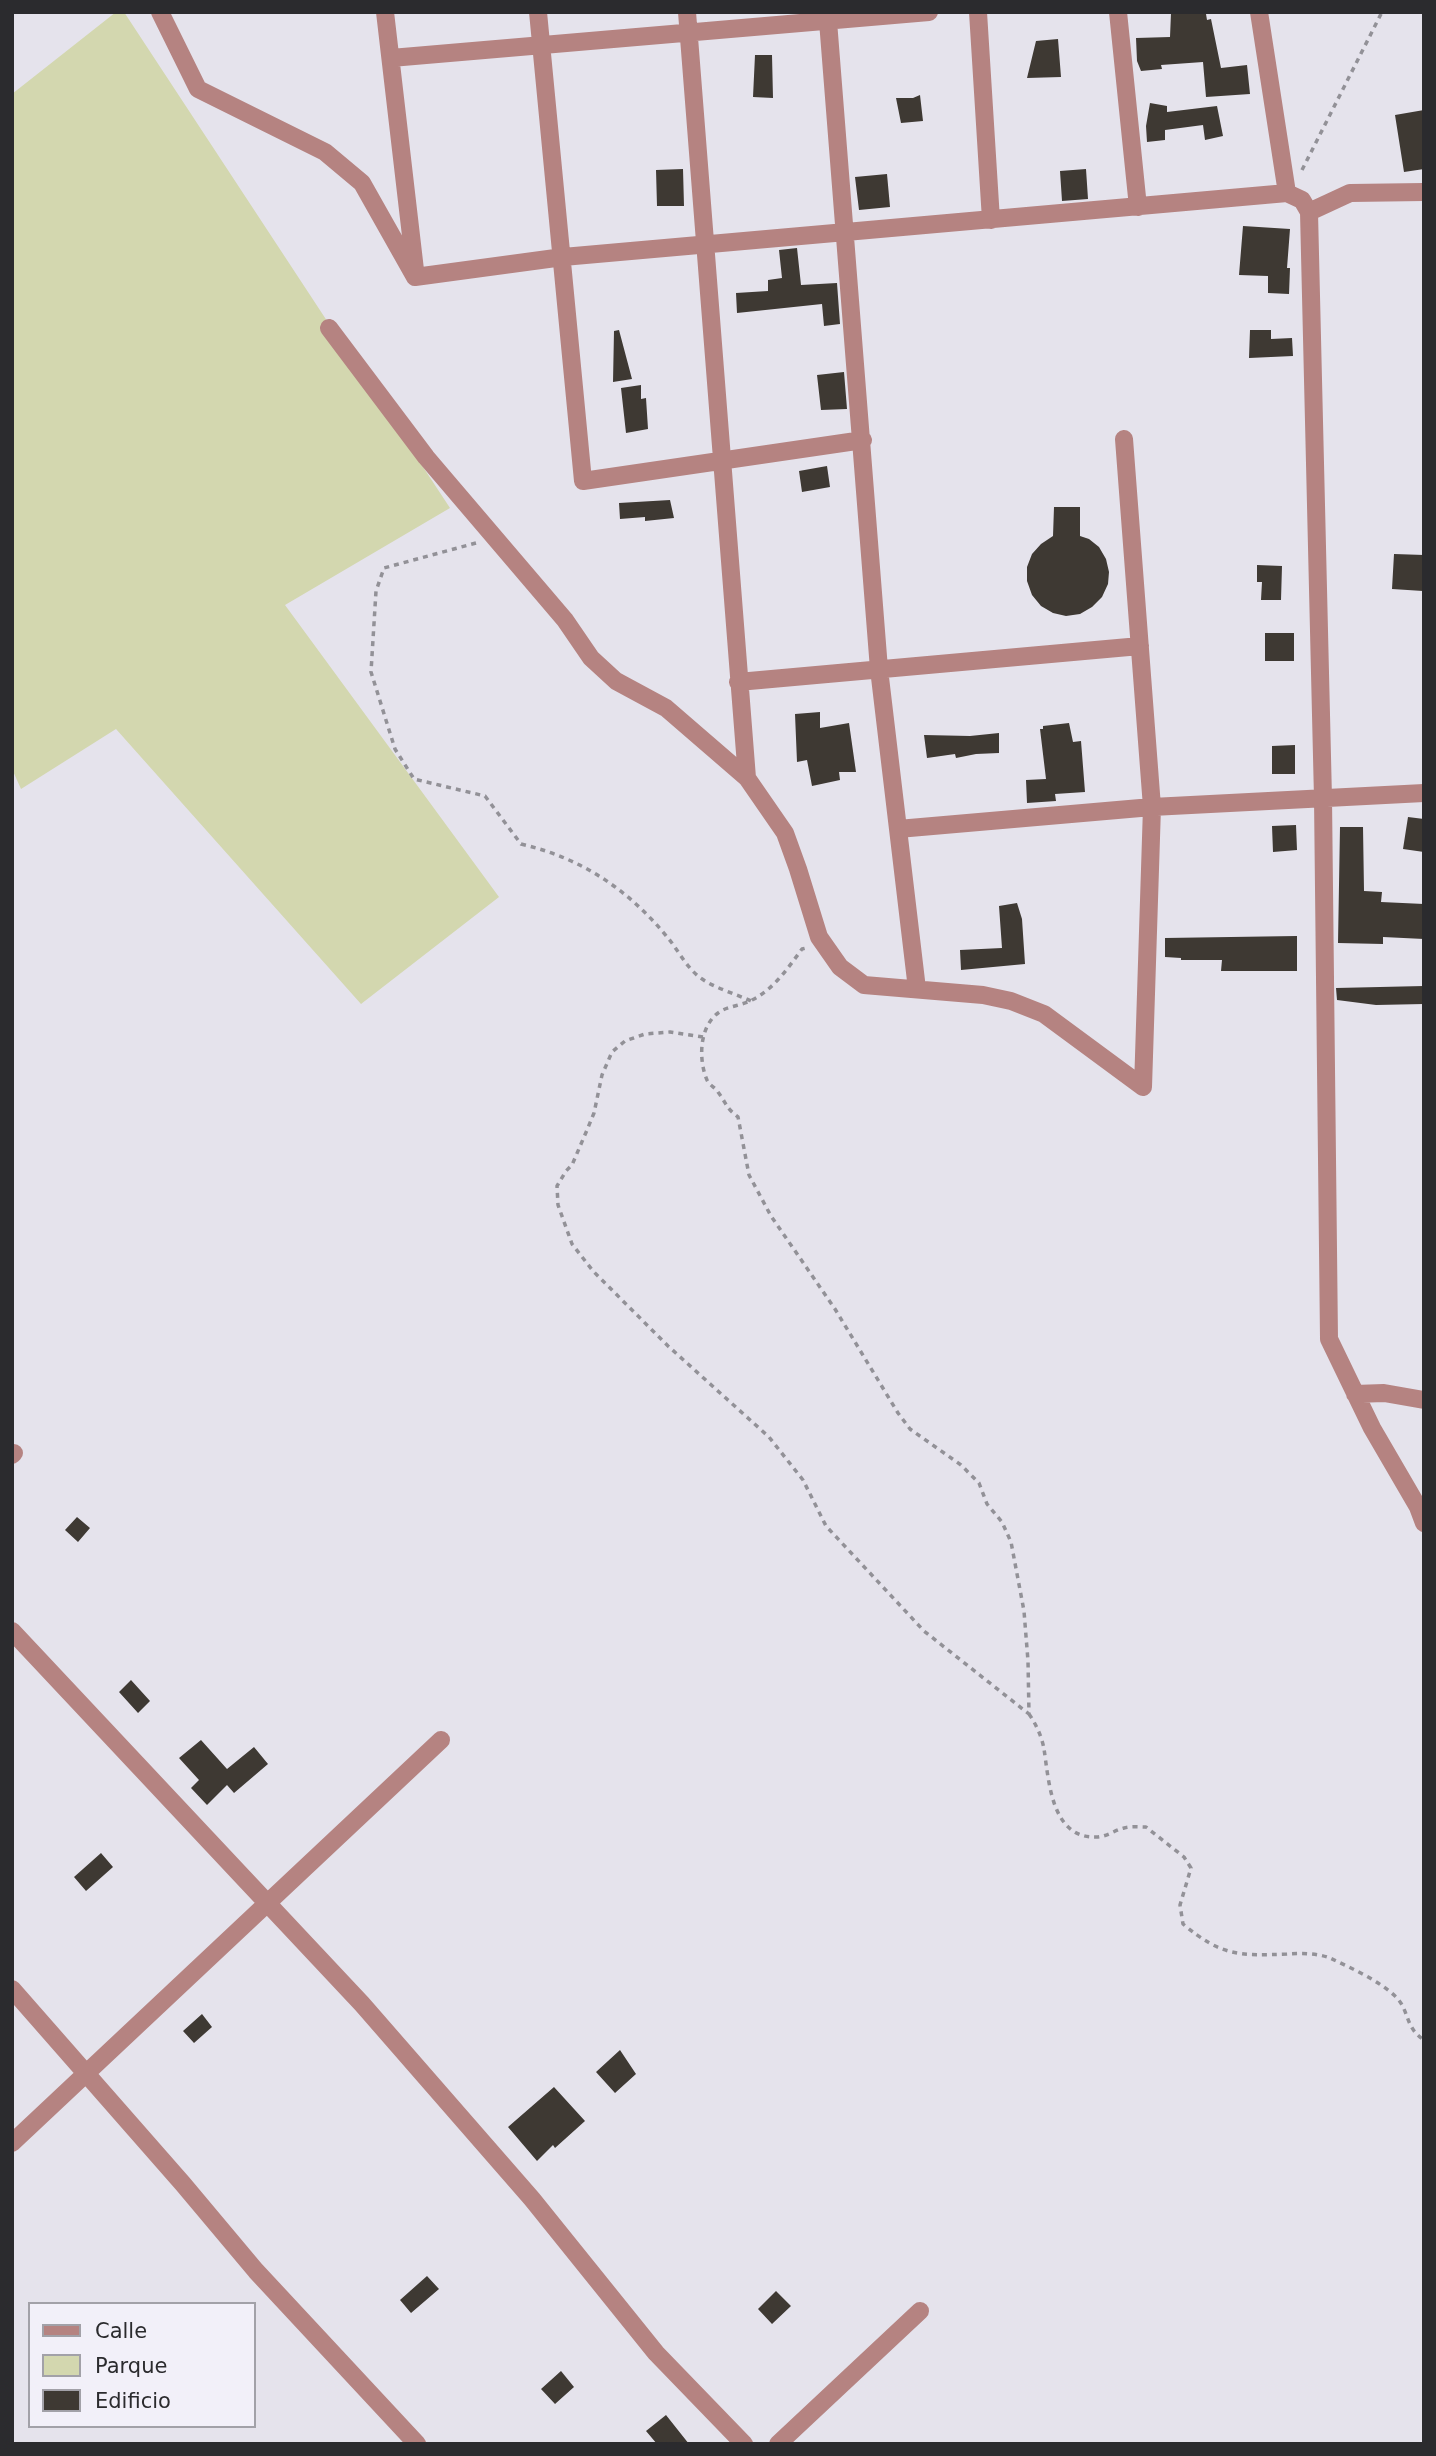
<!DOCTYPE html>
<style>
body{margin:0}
#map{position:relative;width:1436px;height:2456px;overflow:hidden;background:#e5e3ec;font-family:"DejaVu Sans",sans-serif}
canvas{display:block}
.frame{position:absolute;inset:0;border:14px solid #2b2b2e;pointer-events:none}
.legend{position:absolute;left:28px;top:2302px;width:228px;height:126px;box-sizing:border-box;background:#f2f0f9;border:2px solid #a2a1a8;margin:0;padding:9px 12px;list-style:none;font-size:21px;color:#2b2b2e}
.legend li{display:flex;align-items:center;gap:14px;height:35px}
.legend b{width:35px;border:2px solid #a2a1a8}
</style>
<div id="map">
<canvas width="1436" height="2456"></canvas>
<div class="frame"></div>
<ul class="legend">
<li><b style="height:9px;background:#b58381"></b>Calle</li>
<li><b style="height:19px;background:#d3d7af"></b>Parque</li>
<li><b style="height:19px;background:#3e3933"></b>Edificio</li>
</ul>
</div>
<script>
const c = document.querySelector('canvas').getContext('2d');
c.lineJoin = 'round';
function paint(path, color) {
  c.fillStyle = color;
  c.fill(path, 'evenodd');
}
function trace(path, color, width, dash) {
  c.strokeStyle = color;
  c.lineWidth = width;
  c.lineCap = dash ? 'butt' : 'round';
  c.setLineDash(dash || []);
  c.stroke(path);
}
paint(new Path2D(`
 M116 12H124L450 508 285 605 499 897 361 1004 116 729 21 789 12 769V94Z`), '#d3d7af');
paint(new Path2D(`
 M1171 13 1206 14 1207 20 1211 19 1221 68 1247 65 1250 94 1206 97 1203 62 1161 65 1162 69 1141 71 1137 61 1136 38 1170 37Z
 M1058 39 1061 77 1027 78 1036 41Z
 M755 55H772L773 98 753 97Z
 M920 95 923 121 901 123 896 98H913Z
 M1150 103 1167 106V112L1217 106 1223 136 1205 140 1203 125 1165 130V140L1147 142 1146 126Z
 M1424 110V169L1404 172 1395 115Z
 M683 169 684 206H657L656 170Z
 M1086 169 1088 199 1062 201 1060 171Z
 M887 174 890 207 859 210 855 177Z
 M1243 226 1290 229 1287 268H1290L1289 294 1268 293V276L1239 275Z
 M797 248 801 285 837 283 840 324 824 326 822 304 737 313 736 293 768 291V280L782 278 779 250Z
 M619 330 632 379 613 382 614 331Z
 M1250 330H1271V339L1292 338 1293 356 1249 358Z
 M844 372 847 409 821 410 817 375Z
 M641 385V399L646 398 648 429 626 433 621 388Z
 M827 466 830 487 802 492 799 471Z
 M670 500 674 518 645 521V517L620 519 619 503Z
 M1054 507H1080V536L1089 539 1099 547 1106 559 1109 572 1108 584 1102 597 1092 607 1080 614 1066 616 1053 613 1041 606 1032 595 1027 581V567L1032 554 1041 544 1053 536Z
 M1394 554 1424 555 1423 591 1392 589Z
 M1257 565 1282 566 1281 600H1261L1262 582H1257Z
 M1265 633H1294V661H1265Z
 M820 712V728L849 723 856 772H839L840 780 812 786 807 760 797 762 795 714Z
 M1069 723 1073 742 1081 741 1085 792 1055 794 1056 801 1027 803 1026 780 1046 779 1040 729H1043V726Z
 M999 733V753L976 754 956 758 955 754 927 758 924 735 970 736Z
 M1295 745V774H1272V746Z
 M1408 817 1424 819V852L1403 849Z
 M1296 825 1297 850 1273 852 1272 826Z
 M1340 827H1363L1364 891 1382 892 1381 902 1424 904V939L1383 937V944L1338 943Z
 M1017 903 1022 919 1025 964 961 970 960 950 1002 948 999 906Z
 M1297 936V971H1221L1222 960H1181V958L1165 957V938Z
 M1424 986V1004L1376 1005 1337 1000 1336 988Z
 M77 1517 90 1528 78 1542 65 1530Z
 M131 1680 150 1701 138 1713 119 1692Z
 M201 1740 227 1769 254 1747 268 1764 234 1793 227 1785 207 1805 191 1788 199 1780 179 1758Z
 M101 1853 113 1867 86 1891 74 1877Z
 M202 2014 212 2027 194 2043 183 2031Z
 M620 2050 636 2074 615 2093 596 2072Z
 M554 2087 585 2121 555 2148 553 2145 537 2161 508 2127Z
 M427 2276 439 2289 411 2313 400 2300Z
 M776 2291 791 2306 772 2324 758 2309Z
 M561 2371 574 2387 555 2404 541 2389Z
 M666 2415 689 2444H657L646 2431Z`), '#3e3933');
trace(new Path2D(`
 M1302 170 1382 12
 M476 543 384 568 376 591 371 672 395 749 414 779 485 796 521 844C581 858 628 889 668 938 678 950 685 965 698 976 713 988 734 993 751 1001
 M703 1037 670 1032 645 1034 625 1041 612 1052 602 1075 594 1113 587 1130 572 1165 566 1171 557 1186 558 1205 572 1244 593 1271 668 1346 769 1437 803 1480 826 1526 924 1631 1029 1714 1028 1661 1024 1611 1011 1542 1002 1522 987 1504 979 1483 961 1465 910 1429 898 1413 835 1309 771 1216 749 1175 738 1117C725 1107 727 1104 718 1092 715 1087 710 1086 707 1080 698 1059 699 1024 721 1011 730 1006 743 1005 752 1000 774 989 788 968 802 949L806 948
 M1029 1714C1036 1724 1042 1737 1044 1749 1049 1781 1051 1840 1098 1837 1108 1836 1115 1830 1124 1828 1130 1826 1139 1827 1146 1827L1184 1857 1191 1868 1180 1905 1183 1924C1221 1956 1239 1956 1287 1954 1301 1953 1317 1953 1330 1958 1351 1968 1378 1980 1395 1996 1410 2010 1404 2027 1424 2040`), '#929197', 3.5, [5, 5]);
trace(new Path2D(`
 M160 12 198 89 325 152 362 183 415 277
 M385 12 415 270
 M538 12 583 481 863 440
 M687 12 747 778
 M978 12 991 220
 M1118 12 1138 207
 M1259 12 1287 193 1302 200 1309 212 1323 798 1329 1339 1372 1428 1418 1507 1424 1523
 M828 21 879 669 917 989
 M391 58 929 12
 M1309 212 1350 193 1424 192
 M415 277 563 257 1287 193
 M329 328 426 457 565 620 591 658 616 681 666 708 747 778 785 833 798 869 819 937 840 967 864 985 983 995 1011 1001 1044 1014 1143 1087
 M1124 439 1152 807 1143 1087
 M738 682 1140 646
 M898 829 1152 807 1424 793
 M1355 1394 1384 1393 1424 1400
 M12 1455 14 1453
 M12 1631 362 2004 532 2199 656 2353 744 2444
 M12 1989 183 2184 256 2271 417 2444
 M12 2143 441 1740
 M778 2444 920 2311`), '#b58381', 18);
</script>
